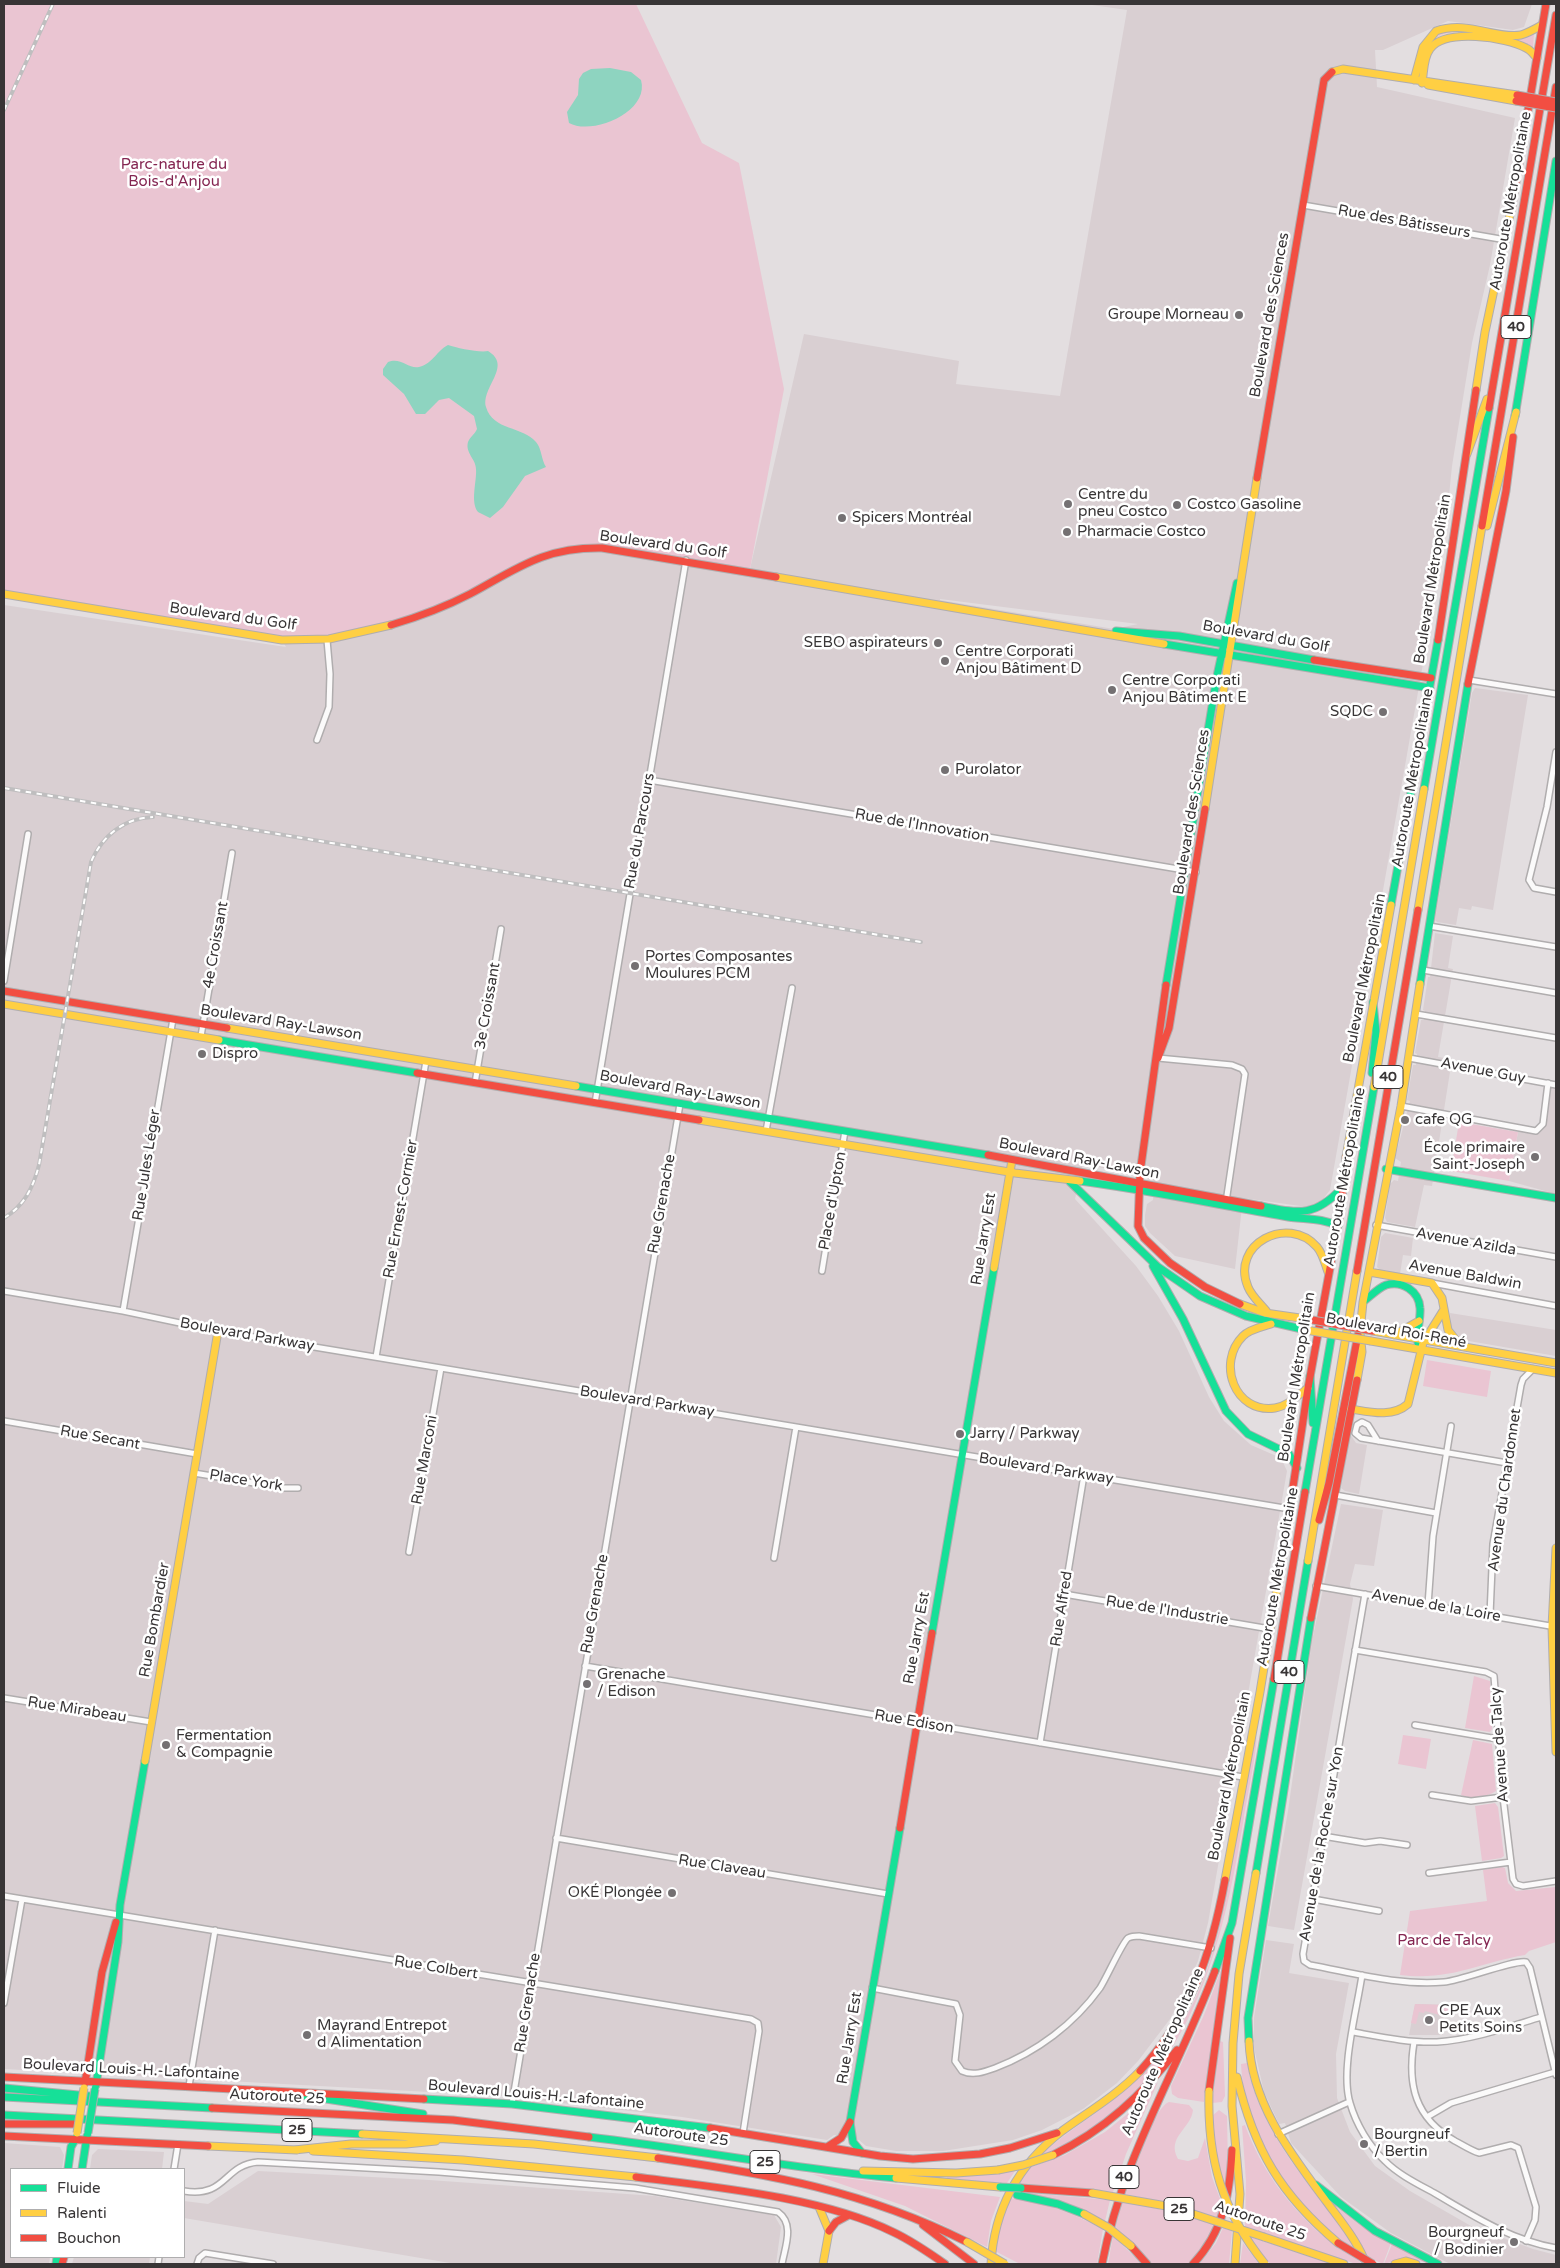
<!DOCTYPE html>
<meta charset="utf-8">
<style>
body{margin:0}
#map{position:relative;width:1560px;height:2268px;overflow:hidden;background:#e3dee0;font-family:"Varela Round",sans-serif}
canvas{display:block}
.frame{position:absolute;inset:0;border:5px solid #383536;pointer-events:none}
.legend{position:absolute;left:10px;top:2168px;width:175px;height:90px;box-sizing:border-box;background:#fff;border:1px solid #afaeaf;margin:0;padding:6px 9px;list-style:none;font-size:15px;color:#383536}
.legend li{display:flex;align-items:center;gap:10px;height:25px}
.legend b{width:25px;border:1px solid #afaeaf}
</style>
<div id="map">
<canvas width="1560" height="2268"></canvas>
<div class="frame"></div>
<ul class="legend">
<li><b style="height:6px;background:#16e098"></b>Fluide</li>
<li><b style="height:6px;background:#ffcf43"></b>Ralenti</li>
<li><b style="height:6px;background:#f24e42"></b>Bouchon</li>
</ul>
</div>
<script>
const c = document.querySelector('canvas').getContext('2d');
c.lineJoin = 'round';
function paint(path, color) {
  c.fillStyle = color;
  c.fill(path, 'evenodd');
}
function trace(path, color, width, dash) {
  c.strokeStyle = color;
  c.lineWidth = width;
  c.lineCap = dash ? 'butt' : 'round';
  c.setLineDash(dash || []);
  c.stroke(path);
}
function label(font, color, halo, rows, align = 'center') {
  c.font = font + ' "Varela Round",sans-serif';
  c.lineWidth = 5;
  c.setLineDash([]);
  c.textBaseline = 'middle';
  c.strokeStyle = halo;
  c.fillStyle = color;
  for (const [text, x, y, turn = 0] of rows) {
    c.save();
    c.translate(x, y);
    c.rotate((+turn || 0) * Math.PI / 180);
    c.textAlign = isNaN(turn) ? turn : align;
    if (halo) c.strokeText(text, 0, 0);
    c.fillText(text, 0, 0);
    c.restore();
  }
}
paint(new Path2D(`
 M1085 4H1532L1524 27 1513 30 1448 21 1383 50H1375L1377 87 1515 118 1490 265 1472 343 1452 466 1444 545 1330 1190 1320 1203 1308 1207 1243 1198 1235 1269 1175 1256 1150 1233 1145 1226V1215L1147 1204 1153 1200 1154 1181 1147 1179V1172L1132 1170 1129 1173 1083 1164 1075 1199 1136 1266 1158 1296 1179 1331 1209 1397 1224 1421 1251 1445 1281 1458 1287 1471 1208 1923 1198 1961 1179 2002 1170 2019 1138 2061 1117 2083 1083 2109 1042 2130 1013 2140 943 2151H896L866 2146 859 2140 834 2135 827 2140 682 2117 502 2096 119 2075 107 2069 78 2068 72 2073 5 2069 4 605 286 647 279 635 566 545 750 569 804 334 959 361 956 384 1060 396 1127 10ZM940 600V599L1138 624 1114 629Z
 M1475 688 1528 695 1493 910 1472 906 1471 910 1459 908 1456 925 1437 922 1435 920 1472 693Z
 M1435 933 1453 936 1448 968 1453 969 1438 1057 1452 1059 1432 1186 1424 1185 1415 1227 1387 1222 1385 1218 1390 1184 1394 1180 1398 1181 1401 1162 1395 1158 1410 1101 1407 1100 1413 1065H1416L1417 1054 1415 1053 1421 1020H1424L1425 1011 1423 1010 1428 977H1430Z
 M1548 1083 1556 1085V1194L1509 1181 1518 1132 1542 1127Z
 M1385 1233 1413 1238 1411 1256 1403 1255 1400 1274 1380 1270 1377 1267 1381 1237Z
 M1450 1313 1556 1330V1356L1463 1340 1451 1327Z
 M1350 1434 1356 1443 1367 1445 1359 1494 1345 1491 1341 1488Z
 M1341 1504 1383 1510 1374 1566 1355 1564 1350 1584 1353 1599 1294 1930 1268 1926 1288 1811 1312 1641Z
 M1266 1940 1294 1944 1289 1973 1349 1983 1336 2054 1337 2098 1350 2132 1375 2166 1410 2191 1471 2226 1533 2249 1556 2255V2264H1450L1391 2233 1341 2197 1291 2143 1285 2123 1279 2124 1264 2092 1254 2048V2018Z
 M1415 2004 1449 2005 1443 2035H1409Z
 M4 2143 60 2147 64 2155 62 2169H11V2257H50L49 2264H4Z
 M98 2149 164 2152 162 2169H90L92 2155Z
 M258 2171 429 2180 655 2196 774 2215 781 2227 776 2264H456L184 2218V2201L208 2204Z
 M74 2257H150L149 2264H72Z`), '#d9cfd2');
paint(new Path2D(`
 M4 4H636L702 143 739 163 784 389 750 569 585 548 534 560 467 595 381 627 296 641 4 593Z
 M1452 30 1513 39 1534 34 1533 47 1523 42C1497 38 1449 21 1430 43 1423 52 1425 64 1420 71 1423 49 1430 35 1452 30Z
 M1459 1122 1518 1132 1509 1181 1451 1171Z
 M1427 1360 1491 1371 1487 1397 1423 1386Z
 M1474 1676 1490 1681 1492 1729 1490 1732 1465 1728Z
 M1403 1735 1431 1739 1426 1769 1398 1764Z
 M1256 1736C1259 1742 1246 1804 1244 1817 1227 1920 1205 2025 1130 2102 1105 2127 1071 2143 1039 2157 1070 2127 1109 2108 1140 2077 1210 2007 1221 1929 1236 1836 1242 1803 1249 1769 1256 1736Z
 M1473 1740 1492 1744 1496 1791C1489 1796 1470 1800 1461 1795Z
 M1495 1803 1498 1807 1504 1856 1501 1858 1482 1861 1475 1806Z
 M1502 1867 1505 1868 1508 1883 1516 1891 1556 1887V1942L1529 1951 1525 1955C1477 1963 1452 1981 1400 1975L1410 1911 1487 1901 1483 1870Z
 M1221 1970 1204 2102 1178 2098 1172 2094 1171 2086 1204 2015Z
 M1415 2004 1449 2005 1447 2017 1425 2011 1424 2013 1419 2012 1416 2024 1411 2023Z
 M1220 2041 1223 2042 1225 2096 1222 2102 1212 2103Z
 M1247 2063C1260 2138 1317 2189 1357 2251 1294 2208 1245 2142 1241 2064Z
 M1158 2082 1126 2154 1113 2192 1017 2184 1028 2168 1065 2155 1105 2132 1136 2107Z
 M1169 2102 1189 2105 1193 2110C1191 2129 1166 2137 1178 2159L1188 2161 1198 2158 1205 2138 1212 2177 1223 2207 1219 2218 1166 2202 1124 2194C1130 2176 1153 2108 1169 2102Z
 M1219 2110 1227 2116 1228 2168 1226 2193 1213 2142 1212 2116Z
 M1245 2125C1261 2169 1287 2204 1322 2235 1332 2244 1354 2254 1362 2264H1356L1245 2227 1246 2181 1242 2126Z
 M1015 2171 1007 2183 947 2179V2177Z
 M812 2174 1000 2197 991 2221 987 2247 905 2206Z
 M1028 2193 1110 2200 1105 2221 1071 2204Z
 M1009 2198C1043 2202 1073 2213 1103 2229L1097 2264H1020L995 2251 998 2227Z
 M1122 2201 1172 2212 1216 2225 1209 2239 1188 2264H1152L1115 2228Z
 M1331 2203 1360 2225 1391 2243 1383 2264 1366 2256Z
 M1223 2228 1232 2231 1229 2264H1199L1216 2243Z
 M1113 2236 1142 2264H1108Z
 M1248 2236 1331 2264H1270Z
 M1243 2243 1259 2264H1240Z
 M1392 2244 1431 2264 1406 2258 1384 2264Z`), '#eac5d2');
paint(new Path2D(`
 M610 68 631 72 641 80C650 112 592 136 569 123L567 112 578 95 579 79 583 73 591 69Z
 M448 345C457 348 480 353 488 351 513 366 481 387 486 407 493 431 523 426 536 442 542 449 541 459 546 467L525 476 503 507 490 518 478 512C470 502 477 481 476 469 476 459 465 453 468 442 470 437 475 434 477 429L474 416 449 398 439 400 425 414H416L404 394 383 375V369L388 362C401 357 408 369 419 367 434 363 436 351 448 345Z`), '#8ed4c0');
const street = new Path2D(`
 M1303 205 1506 240
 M1469 680 1556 694
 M317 740 329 707 330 674 327 640
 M1556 752 1547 807 1529 880 1534 888 1556 892
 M649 780 1196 872
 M1429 926 1556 947
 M1423 970 1556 993
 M4 981 28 834
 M1416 1014 1556 1038
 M201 1036 232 853
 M1158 1058 1232 1065 1242 1069 1245 1074 1226 1202
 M1409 1058 1556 1085
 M475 1083 501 929
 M595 1103 686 560
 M1401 1106 1536 1131 1543 1124 1548 1083
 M766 1131 792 988
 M1376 1225 1556 1257
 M822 1271 845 1131
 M1432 1283 1556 1306
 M4 1291 123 1311 218 1331 1290 1509
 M123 1311 173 1019
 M376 1357 426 1061
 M4 1421 197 1454
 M1378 1441 1368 1425 1362 1422 1357 1425 1355 1433 1361 1438 1507 1463
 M194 1473 284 1488H298
 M1335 1495 1436 1513
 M409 1552 441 1368
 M774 1558 796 1427
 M1316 1586 1556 1627
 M1064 1594 1270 1629
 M1365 1594 1303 1954 1304 1961 1310 1965C1354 1973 1399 1986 1444 1982 1464 1980 1512 1960 1526 1962L1530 1968 1556 2075
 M1428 1605 1433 1536 1451 1426
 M1490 1615 1493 1544 1521 1385 1523 1379 1533 1369
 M1355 1650 1486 1672 1494 1676 1503 1797 1513 1879 1516 1884 1523 1886 1556 1881
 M585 1666 1243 1777
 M4 1698 151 1722
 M1415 1725 1498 1739
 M1040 1743 1084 1475
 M1432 1795 1471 1801 1503 1797
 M1323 1836 1365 1843 1380 1841 1407 1845
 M556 1838 888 1894
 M1429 1873 1511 1862
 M4 1896 751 2019 758 2023 759 2031 743 2133
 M1313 1899 1379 1911
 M1362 1975C1357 2010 1340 2070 1350 2103 1356 2124 1369 2146 1385 2161 1399 2175 1418 2184 1436 2194 1475 2217 1511 2240 1556 2248
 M872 1988 956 2004 960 2015 955 2061 962 2071C973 2076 984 2072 995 2068 1037 2052 1074 2024 1100 1988 1107 1977 1122 1943 1128 1938 1132 1936 1135 1936 1139 1936L1211 1948
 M4 2003 22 1899
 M1353 2032C1381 2037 1409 2043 1437 2042 1472 2040 1508 2027 1541 2017
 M1414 2042C1407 2085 1415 2118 1455 2141 1463 2145 1470 2150 1479 2153L1511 2145 1518 2148 1536 2207 1535 2220 1526 2241
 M189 2086 215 1930
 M512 2104 680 1104
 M1427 2117 1451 2103 1555 2072
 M1278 2134 1349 2102
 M174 2169 178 2144
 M184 2191C227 2198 223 2165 258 2162L439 2172 635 2188 778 2212C795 2224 785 2247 782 2264
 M158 2264 159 2257
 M197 2264 199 2258 205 2253 273 2264`);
const fast = new Path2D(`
 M1515 416 1556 161
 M1116 631 1179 636 1314 660
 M1164 644 1430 688
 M1424 789 1489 408
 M1391 905 1438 640
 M1420 984 1468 684
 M1166 985 1217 676 1237 583
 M219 1040 417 1073
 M1372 1073 1376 1032 1373 1002
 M576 1086 988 1155
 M1386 1169 1556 1198
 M1080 1181C1148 1190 1215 1204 1283 1216 1302 1220 1321 1217 1338 1226
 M1070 1182 1158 1267 1200 1296 1246 1316 1306 1330
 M1261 1206C1298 1213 1314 1218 1342 1188
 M1153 1266 1183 1319 1226 1411 1248 1434 1289 1454 1297 1468
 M1364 1301C1371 1296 1378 1288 1386 1285 1402 1280 1419 1291 1420 1308 1421 1320 1416 1331 1418 1343
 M1310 1376 1313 1423
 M1305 1492 1374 1087
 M932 1633 994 1268
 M1256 1873 1308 1561
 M1215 1971 1232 1923 1274 1679
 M1249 2041 1248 2018 1311 1618
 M96 2085 118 1942 120 1905 145 1761
 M4 2088 89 2096
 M294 2094 423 2114
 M4 2097 212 2108
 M424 2099 512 2104 710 2128
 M4 2115 362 2134
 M589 2137C692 2149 793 2169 896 2178
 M862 2153 853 2142 850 2122 900 1828
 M68 2169 71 2147 76 2138
 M82 2169 87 2136
 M1316 2185 1375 2231 1438 2264
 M1017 2195 1058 2204 1084 2214
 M56 2264 57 2257`);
const slow = new Path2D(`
 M1332 72 1343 69 1517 95
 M1414 80 1423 47 1436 31C1468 20 1493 39 1521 35 1528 33 1535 29 1542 25
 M1422 83C1424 72 1423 58 1430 49 1445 28 1506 37 1526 48 1531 50 1533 54 1537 58
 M1428 85 1516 101
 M1476 390 1485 332 1512 205
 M1467 454 1487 399
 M1487 526 1516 412
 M776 577 1164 644
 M4 594 282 640 329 639 391 625
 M1205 809 1257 478
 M1418 910 1482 526
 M4 1004 219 1040
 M227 1028 576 1086
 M1374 1087 1424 789
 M699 1120 1015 1173 1080 1181
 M1346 1157 1391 905
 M994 1268 1012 1160
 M1369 1272 1432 1283 1442 1298 1448 1330 1461 1346
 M1240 1304 1265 1313 1307 1319
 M1267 1312C1261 1304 1252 1297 1248 1287 1230 1244 1288 1214 1317 1247 1323 1254 1325 1264 1328 1272
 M1271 1324C1262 1327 1250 1329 1243 1336 1216 1363 1235 1414 1275 1408 1288 1406 1298 1395 1308 1388
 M1373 1331 1556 1363
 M1394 1335 1419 1321
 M1371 1341 1556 1373
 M1357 1380 1362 1352 1360 1332 1363 1302 1401 1106 1420 984
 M1351 1409C1370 1412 1392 1418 1408 1404L1423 1343 1443 1311
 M1556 1548 1552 1627 1556 1752
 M1308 1561 1357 1271
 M145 1761 218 1331
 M1225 1880 1260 1692 1286 1533
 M1249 2041C1251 2103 1291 2154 1326 2201 1340 2220 1355 2238 1364 2259
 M1237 2077C1254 2150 1281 2195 1338 2243
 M362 2134 534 2144 658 2158
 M208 2146 297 2150
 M294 2150 351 2144H406L436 2141
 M313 2151 463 2160 636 2177
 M863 2171 956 2173 998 2170
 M896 2178 1000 2187
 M819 2207 829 2231 823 2264
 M1264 2237 1344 2264
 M991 2264C994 2209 1018 2165 1062 2131 1088 2112 1117 2095 1140 2071
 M1235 2264 1240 2194 1232 2106 1233 2043 1239 1974 1256 1873
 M1395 2264 1406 2261 1416 2264`);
const jam = new Path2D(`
 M1512 205 1546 4
 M1489 408 1556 15
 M1257 478 1324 80 1332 72
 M1482 526 1556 87
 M391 625C418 617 445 607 470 594 518 568 544 547 602 548L776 577
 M1438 640 1476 390
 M1314 660 1431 678
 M1468 684 1506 491 1513 437
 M1166 985 1140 1173 1138 1226 1144 1238 1170 1263 1205 1287 1240 1304
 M4 991 227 1028
 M1158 1058 1169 1028 1205 809
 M417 1073 699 1120
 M988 1155 1261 1206
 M1357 1271 1418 910
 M1319 1520 1329 1483 1358 1335
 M1286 1533 1308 1388 1341 1208 1346 1157
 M1311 1618 1357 1380
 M1274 1679 1305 1492
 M900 1828 932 1633
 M1140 2071C1192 2013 1211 1955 1225 1880
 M4 2077 424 2099
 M85 2083 102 1972 116 1922
 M1209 2091 1230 1938
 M212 2108 453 2120 589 2137
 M4 2124H75
 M710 2128 880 2156 913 2159 980 2154 1010 2148 1057 2133
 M4 2136 208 2146
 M827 2147 841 2138 850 2122
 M1053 2155C1105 2130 1142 2095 1177 2050
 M658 2158C769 2174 865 2191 967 2242
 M636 2177C714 2187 822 2197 893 2232 912 2241 928 2252 945 2264
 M1021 2188 1092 2193
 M923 2225 974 2264
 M829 2231 836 2222 849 2215
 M1131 2246 1147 2264
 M62 2264 64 2257
 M1102 2264C1123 2155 1177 2072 1215 1971
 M1193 2264C1224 2231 1230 2193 1232 2150`);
trace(street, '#b0adae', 8);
trace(fast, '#b0adae', 9);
trace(slow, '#b0adae', 9);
trace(jam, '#b0adae', 9);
trace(street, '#fbfafa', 5);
trace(fast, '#16e098', 7);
trace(slow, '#ffcf43', 7);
trace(jam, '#f24e42', 7);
const rail = new Path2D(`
 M4 110 53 4
 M4 788 921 942
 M4 1218C24 1206 33 1188 39 1165L91 862C102 836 124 818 153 817`);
trace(rail, '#bfbebf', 4);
trace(rail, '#fff', 2, [5.5]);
const fastBridge = new Path2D(`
 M88 2133 95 2089
 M1000 2187 1021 2188`);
const slowBridge = new Path2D(`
 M1306 1330 1371 1341
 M1209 2091C1207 2159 1222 2211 1265 2264
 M77 2133 84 2088
 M998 2170 1023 2165 1053 2155
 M1092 2193 1172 2207 1264 2237
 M1084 2214 1109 2228 1131 2246
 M967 2242 1005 2264`);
const jamBridge = new Path2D(`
 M1517 95 1556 102
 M1516 101 1556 108
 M1307 1319 1373 1331
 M1338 2243 1373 2264`);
trace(fastBridge, '#b0adae', 9, []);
trace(slowBridge, '#b0adae', 9, []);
trace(jamBridge, '#b0adae', 9, []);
trace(fastBridge, '#16e098', 7);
trace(slowBridge, '#ffcf43', 7);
trace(jamBridge, '#f24e42', 7);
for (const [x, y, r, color] of [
 [1239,315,5,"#747072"],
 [1068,504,5,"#747072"],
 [1177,505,5,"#747072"],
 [842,518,5,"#747072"],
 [1067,532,5,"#747072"],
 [938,643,5,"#747072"],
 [945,661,5,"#747072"],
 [1112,690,5,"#747072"],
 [1383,712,5,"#747072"],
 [945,770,5,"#747072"],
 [635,966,5,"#747072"],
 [202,1054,5,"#747072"],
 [1405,1120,5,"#747072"],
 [1535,1157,5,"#747072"],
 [960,1434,5,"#747072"],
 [587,1684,5,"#747072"],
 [166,1745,5,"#747072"],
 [672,1893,5,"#747072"],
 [1429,2020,5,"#747072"],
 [307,2035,5,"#747072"],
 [1364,2144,5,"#747072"],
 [1514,2242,5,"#747072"]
]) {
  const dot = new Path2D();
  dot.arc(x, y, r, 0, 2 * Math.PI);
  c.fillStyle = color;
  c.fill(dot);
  trace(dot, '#fff', 2);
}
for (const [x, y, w] of [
 [1516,327,30],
 [1388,1077,30],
 [1289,1672,30],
 [297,2130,30],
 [765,2162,30],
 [1124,2177,30],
 [1179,2209,30]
]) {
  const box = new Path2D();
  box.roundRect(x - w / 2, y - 11.5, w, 23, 4);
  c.fillStyle = '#fff';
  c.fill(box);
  trace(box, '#383536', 1);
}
label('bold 14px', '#383536', null, [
 ["40",1516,327],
 ["40",1388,1077],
 ["40",1289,1672],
 ["25",297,2130],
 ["25",765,2162],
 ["40",1124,2177],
 ["25",1179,2209]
]);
label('15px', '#842551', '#fff', [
 ["Parc-nature du",174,165],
 ["Bois-d'Anjou",174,182],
 ["Parc de Talcy",1444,1941]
]);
label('15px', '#383536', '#fff', [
 ["Autoroute Métropolitaine",1511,201,-80],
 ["Rue des Bâtisseurs",1404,222,10],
 ["Boulevard des Sciences",1270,315,-80],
 ["Boulevard du Golf",663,545,8],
 ["Boulevard Métropolitain",1433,579,-81],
 ["Boulevard du Golf",233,617,8],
 ["Boulevard du Golf",1266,637,10],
 ["Autoroute Métropolitaine",1413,778,-80],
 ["Boulevard des Sciences",1192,812,-81],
 ["Rue de l'Innovation",922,826,10],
 ["Rue du Parcours",640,831,-80],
 ["4e Croissant",216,945,-80],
 ["Boulevard Métropolitain",1365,978,-79],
 ["3e Croissant",488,1006,-80],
 ["Boulevard Ray-Lawson",281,1023,9],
 ["Avenue Guy",1483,1071,11],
 ["Boulevard Ray-Lawson",680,1090,10],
 ["Boulevard Ray-Lawson",1079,1159,11],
 ["Rue Jules Léger",147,1165,-81],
 ["Autoroute Métropolitaine",1345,1177,-80],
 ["Place d'Upton",833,1201,-80],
 ["Rue Grenache",662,1204,-80],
 ["Rue Ernest-Cormier",401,1209,-80],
 ["Rue Jarry Est",984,1239,-81],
 ["Avenue Azilda",1466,1242,10],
 ["Avenue Baldwin",1465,1275,10],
 ["Boulevard Roi-René",1396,1331,10],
 ["Boulevard Parkway",247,1335,10],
 ["Boulevard Métropolitain",1297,1377,-81],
 ["Boulevard Parkway",647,1402,9],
 ["Rue Secant",100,1438,10],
 ["Rue Marconi",425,1460,-80],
 ["Boulevard Parkway",1046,1469,9],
 ["Place York",246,1481,9],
 ["Avenue du Chardonnet",1505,1490,-82],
 ["Autoroute Métropolitaine",1278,1577,-80],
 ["Rue Grenache",595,1604,-80],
 ["Avenue de la Loire",1436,1606,10],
 ["Rue Alfred",1062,1609,-81],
 ["Rue de l'Industrie",1167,1611,9],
 ["Rue Bombardier",155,1620,-80],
 ["Rue Jarry Est",917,1638,-80],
 ["Rue Mirabeau",77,1710,9],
 ["Rue Edison",914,1722,10],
 ["Avenue de Talcy",1500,1745,-94],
 ["Boulevard Métropolitain",1230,1776,-79],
 ["Avenue de la Roche sur Yon",1322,1844,-80],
 ["Rue Claveau",722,1867,9],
 ["Rue Colbert",436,1968,9],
 ["Rue Grenache",528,2003,-81],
 ["Rue Jarry Est",850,2038,-81],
 ["Autoroute Métropolitaine",1163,2052,-66],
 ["Boulevard Louis-H.-Lafontaine",131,2070,3],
 ["Boulevard Louis-H.-Lafontaine",536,2095,5],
 ["Autoroute 25",277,2097,3],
 ["Autoroute 25",681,2135,8],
 ["Autoroute 25",1260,2221,19]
]);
label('15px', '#383536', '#fff', [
 ["Groupe Morneau",1229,315,"right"],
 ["Centre du",1078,495],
 ["pneu Costco",1078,512],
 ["Costco Gasoline",1187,505],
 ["Spicers Montréal",852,518],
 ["Pharmacie Costco",1077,532],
 ["SEBO aspirateurs",928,643,"right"],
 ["Centre Corporati",955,652],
 ["Anjou Bâtiment D",955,669],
 ["Centre Corporati",1122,681],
 ["Anjou Bâtiment E",1122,698],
 ["SQDC",1373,712,"right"],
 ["Purolator",955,770],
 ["Portes Composantes",645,957],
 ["Moulures PCM",645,974],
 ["Dispro",212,1054],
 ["cafe QG",1415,1120],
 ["École primaire",1525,1148,"right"],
 ["Saint-Joseph",1525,1165,"right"],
 ["Jarry / Parkway",970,1434],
 ["Grenache",597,1675],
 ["/ Edison",597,1692],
 ["Fermentation",176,1736],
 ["& Compagnie",176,1753],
 ["OKÉ Plongée",662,1893,"right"],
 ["CPE Aux",1439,2011],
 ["Petits Soins",1439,2028],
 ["Mayrand Entrepot",317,2026],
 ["d Alimentation",317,2043],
 ["Bourgneuf",1374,2135],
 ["/ Bertin",1374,2152],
 ["Bourgneuf",1504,2233,"right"],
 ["/ Bodinier",1504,2250,"right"]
], 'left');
</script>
